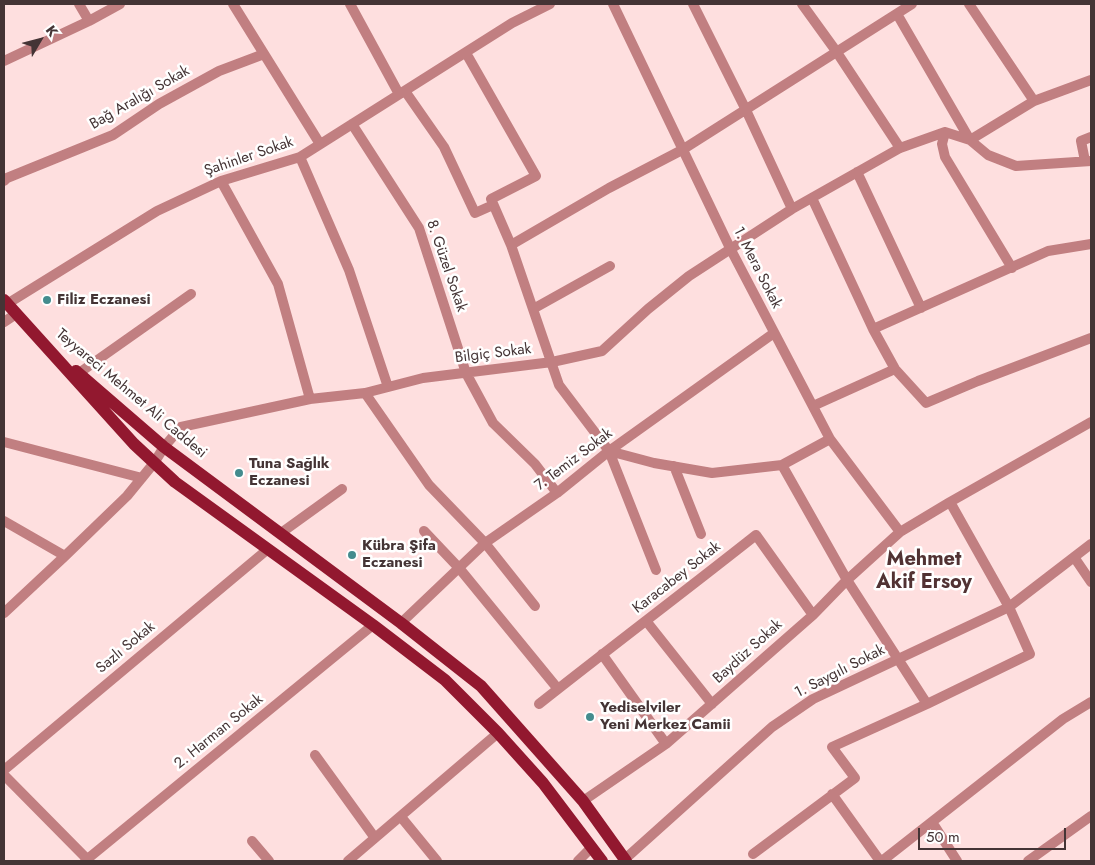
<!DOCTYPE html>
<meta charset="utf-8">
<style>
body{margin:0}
#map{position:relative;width:1095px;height:865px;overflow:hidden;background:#fedfdf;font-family:Jost,sans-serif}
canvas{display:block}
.frame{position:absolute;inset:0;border:5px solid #443435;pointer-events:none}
.north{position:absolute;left:15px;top:15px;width:50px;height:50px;-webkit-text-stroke:4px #fff;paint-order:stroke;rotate:53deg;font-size:14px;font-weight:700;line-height:20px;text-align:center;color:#443435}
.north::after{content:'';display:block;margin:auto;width:18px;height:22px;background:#443435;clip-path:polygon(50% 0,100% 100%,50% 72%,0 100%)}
.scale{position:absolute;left:918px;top:828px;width:148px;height:22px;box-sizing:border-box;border:2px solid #443435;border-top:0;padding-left:6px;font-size:15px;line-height:18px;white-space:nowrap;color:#443435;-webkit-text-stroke:4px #fff;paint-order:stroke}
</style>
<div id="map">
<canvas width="1095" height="865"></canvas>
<div class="frame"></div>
<div class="north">K</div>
<div class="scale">50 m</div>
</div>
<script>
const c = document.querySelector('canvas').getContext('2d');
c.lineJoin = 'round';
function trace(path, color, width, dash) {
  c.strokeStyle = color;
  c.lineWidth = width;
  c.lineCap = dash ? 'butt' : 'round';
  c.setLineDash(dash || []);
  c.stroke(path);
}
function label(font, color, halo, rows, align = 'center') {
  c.font = font + ' Jost,sans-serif';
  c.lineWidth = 5;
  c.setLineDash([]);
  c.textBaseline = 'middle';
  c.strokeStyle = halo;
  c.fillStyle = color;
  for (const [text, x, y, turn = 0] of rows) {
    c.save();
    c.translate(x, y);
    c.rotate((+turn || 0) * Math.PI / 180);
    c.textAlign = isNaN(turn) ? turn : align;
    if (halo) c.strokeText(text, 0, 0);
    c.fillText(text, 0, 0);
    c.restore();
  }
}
trace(new Path2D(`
 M79 4 89 21
 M233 4 320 144
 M350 4 399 94
 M613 4 731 250 830 439 900 532
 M693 4 746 110 792 209
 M802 4 836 51 900 148
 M969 4 1034 101
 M897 14 970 140 988 155 1016 166 1091 161
 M466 53 536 176 491 199 511 245 559 385 609 451 656 570
 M4 61 89 21 120 4
 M405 91 444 147 475 213 493 205
 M352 124 419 228 466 373 493 423 535 464 557 493
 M945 132 942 144 945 157 1012 268
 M300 157 349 270 388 387
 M1085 161 1081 141 1091 137
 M857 172 921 308
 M4 181 7 178 113 135 159 104 219 71 264 54
 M221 181 278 284 310 399
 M812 198 873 329 895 369 926 403 978 381 1091 338
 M511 245 609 188 682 150 912 4
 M7 304 157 211 221 181 300 157 512 23 550 4
 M533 309 610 266
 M4 322 16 314
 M873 329 1048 251 1091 244
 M79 373 191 294
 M365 393 429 485 485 543 535 606
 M813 406 895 369
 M4 442 142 478
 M609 451 654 463 712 473 782 465 830 439
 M782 465 847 580 927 704
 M674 466 701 534
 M4 521 65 556
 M424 531 459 568 558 689
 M281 533 342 489
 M1074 557 1091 582
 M4 613 65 556 127 496 154 463 164 447 181 427 310 399 365 393 423 378 552 362 602 351 648 309 689 276 792 209 900 148 945 132 970 140 1034 101 1091 80
 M647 622 712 704
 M401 623 485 543 557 493 609 451 774 333
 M602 654 666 744
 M539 704C611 647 684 592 756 535L813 615
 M315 755 375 838
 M4 770 268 549
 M4 775 87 859
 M832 794 880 861
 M583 801 666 744 813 615 847 580 900 532 950 502 1091 422
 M401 817 437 861
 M932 822 957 861
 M252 841 269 861
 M753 854 855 778 832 747 927 704 1030 654 1009 607 950 502
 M625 859 772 727 813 699 1009 607 1091 544
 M85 861 373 625
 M348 861 498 733
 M578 861 592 847
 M882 861 1063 719 1091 702
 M1028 861 1091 816`), '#c17f81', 10);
trace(new Path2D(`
 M4 300 134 444 175 482 373 625 445 680 498 733 543 783 602 861
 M76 371 164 447 401 623 481 686 583 801 626 861`), '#92182f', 12);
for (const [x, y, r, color] of [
 [47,300,5,"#448c8e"],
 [239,473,5,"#448c8e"],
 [352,555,5,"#448c8e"],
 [590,717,5,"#448c8e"]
]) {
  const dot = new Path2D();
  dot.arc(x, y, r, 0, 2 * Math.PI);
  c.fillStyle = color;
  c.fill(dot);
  trace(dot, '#fff', 2);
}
label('15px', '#443435', '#fff', [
 ["Bağ Aralığı Sokak",140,98,-30],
 ["Şahinler Sokak",249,157,-19],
 ["8. Güzel Sokak",446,266,71],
 ["1. Mera Sokak",757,268,63],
 ["Bilgiç Sokak",493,354,-7],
 ["Teyyareci Mehmet Ali Caddesi",131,394,40],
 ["7. Temiz Sokak",574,460,-37],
 ["Karacabey Sokak",677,578,-38],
 ["Sazlı Sokak",126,648,-40],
 ["Baydüz Sokak",748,652,-42],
 ["1. Saygılı Sokak",840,672,-27],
 ["2. Harman Sokak",219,732,-39]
]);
label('bold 15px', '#443435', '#fff', [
 ["Filiz Eczanesi",57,300],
 ["Tuna Sağlık",249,464],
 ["Eczanesi",249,481],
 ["Kübra Şifa",362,546],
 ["Eczanesi",362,563],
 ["Yediselviler",600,708],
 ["Yeni Merkez Camii",600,725]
], 'left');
label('bold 20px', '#513233', '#fff', [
 ["Mehmet",924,560],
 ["Akif Ersoy",924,583]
]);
</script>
